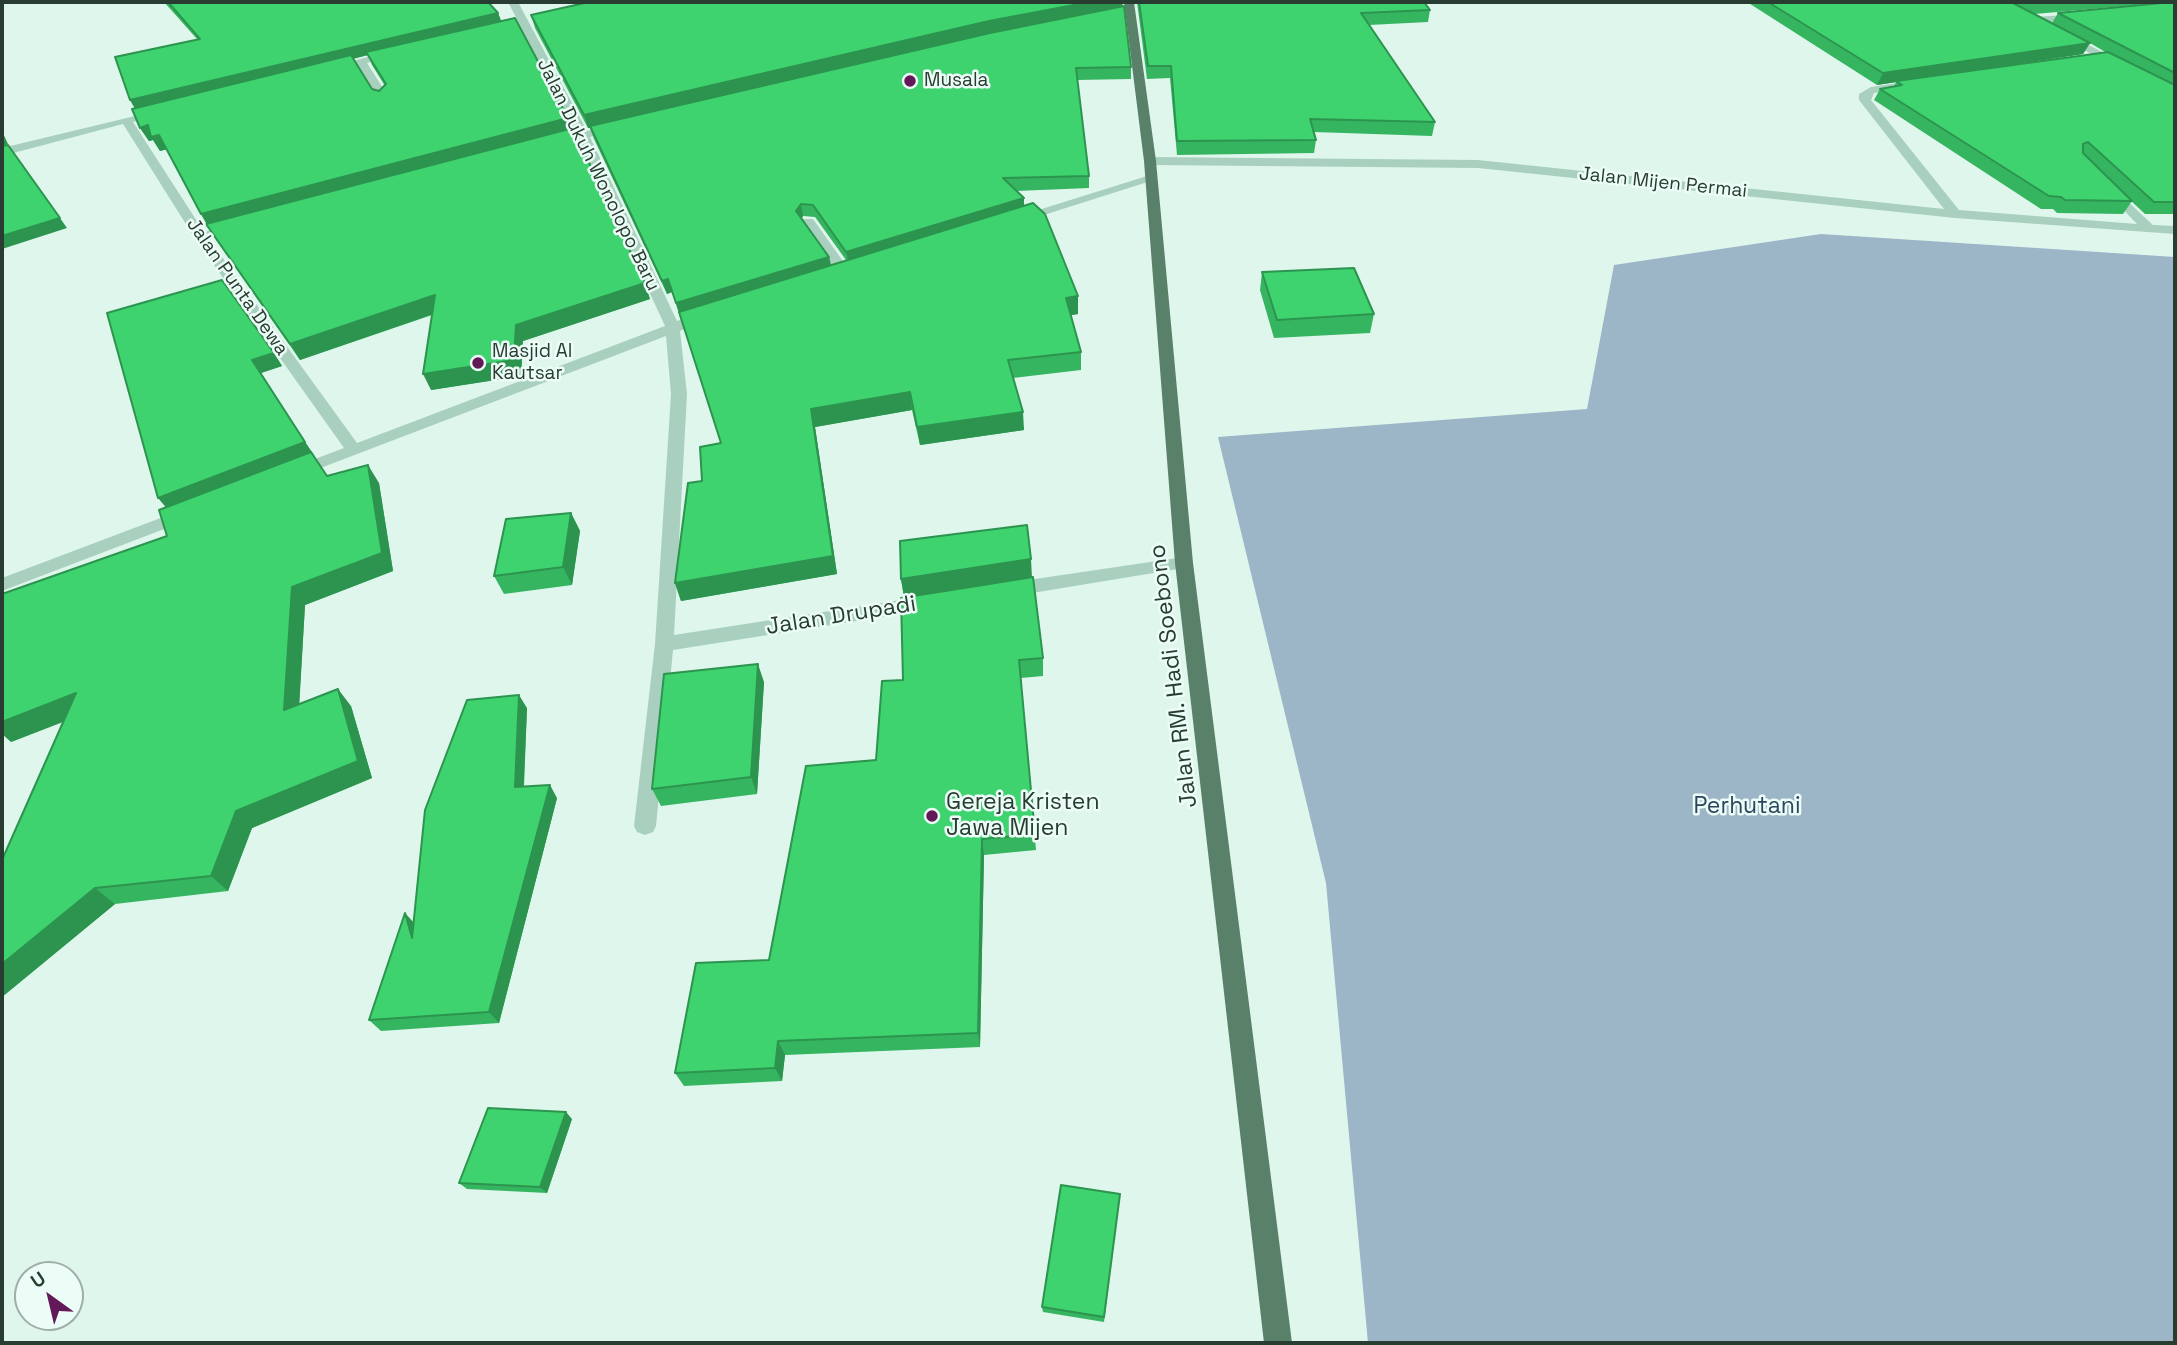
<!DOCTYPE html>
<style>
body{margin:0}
#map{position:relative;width:2177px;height:1345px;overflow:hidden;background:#dff6ed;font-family:"Space Grotesk",sans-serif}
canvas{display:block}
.frame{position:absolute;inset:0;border:4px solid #293c31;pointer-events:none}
.north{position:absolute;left:14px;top:1261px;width:70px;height:70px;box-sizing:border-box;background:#ecfcf6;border:2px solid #9eafa7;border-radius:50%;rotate:326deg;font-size:19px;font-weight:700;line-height:28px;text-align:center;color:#293c31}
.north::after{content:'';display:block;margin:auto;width:24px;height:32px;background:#631958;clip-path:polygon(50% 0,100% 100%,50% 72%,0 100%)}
</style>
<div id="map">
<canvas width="2177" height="1345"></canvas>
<div class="frame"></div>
<div class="north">U</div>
</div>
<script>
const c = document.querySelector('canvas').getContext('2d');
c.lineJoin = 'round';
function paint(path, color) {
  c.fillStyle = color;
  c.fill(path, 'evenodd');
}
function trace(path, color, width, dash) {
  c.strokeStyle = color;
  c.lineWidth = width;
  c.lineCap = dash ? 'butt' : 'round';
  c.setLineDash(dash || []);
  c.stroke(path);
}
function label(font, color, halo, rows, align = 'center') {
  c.font = font + ' "Space Grotesk",sans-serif';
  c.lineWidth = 5;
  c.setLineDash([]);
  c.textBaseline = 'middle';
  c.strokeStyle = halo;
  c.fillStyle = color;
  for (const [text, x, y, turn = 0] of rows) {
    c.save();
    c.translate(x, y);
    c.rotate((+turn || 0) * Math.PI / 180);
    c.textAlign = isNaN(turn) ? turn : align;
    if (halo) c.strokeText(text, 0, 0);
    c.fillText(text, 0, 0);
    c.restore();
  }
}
paint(new Path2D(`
 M1821 234 2175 257V1343H1368L1326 883 1218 437 1587 409 1614 265Z`), '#9cb5c7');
paint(new Path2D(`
 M803 219H813L850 271 848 274H838L801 222Z`), '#a9d0be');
paint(new Path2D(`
 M508 2H518L587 131 616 123 622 127 590 137 677 321 707 311 714 315 680 331 687 394 674 635 926 596 935 603 926 610 673 650 656 826 653 832 645 835 637 832 634 826 655 644 671 394 666 336 297 477 289 472 291 468 344 448 194 237 123 124 2 156V148L164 109V113L133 122 204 232 241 223V229L209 239 357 443 665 326 579 140 553 147 547 143 576 133Z
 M2081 14 2085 15V19L2033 23 2028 20 2033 17Z
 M2065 33 2126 64 2127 66 2118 68 2061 38 2060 36Z
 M394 50 399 53 398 55 367 63 390 99 388 101H380L358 65 332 71 326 68Z
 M1918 80 1922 81V85L1874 93 1871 100 1959 210 2137 224 2107 193V187L2111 186 2153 225 2175 226V234L1955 218 1478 168 1150 165 1144 161 1150 157 1478 160 1944 209 1859 100V94L1871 87Z
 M1147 176 1157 179 1025 221 1013 218Z
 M187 508 193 510 196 514 193 518 2 591V578Z
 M1184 557 1193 563 1190 567 1008 597 999 590 1008 583Z`), '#a9d0be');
paint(new Path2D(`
 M1124 2H1134L1156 161 1193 563 1292 1343H1264L1175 563 1144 161Z`), '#598069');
paint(new Path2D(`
 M164 2H488L498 13 501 21 568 118 571 129 650 299 523 341 521 376 431 390 432 315 300 360 216 240 201 214 167 149 160 151 153 140 149 141 140 128 135 109 130 100 197 39ZM368 55 372 65 385 86 379 91 372 89 353 59Z
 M1137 2H1424L1430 10 1428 22 1369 25 1435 122 1432 136 1314 132 1316 140 1314 153 1177 155 1170 78 1147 79Z
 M1747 2H2169L2035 14 2052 23 2058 13 2175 2V214H2145L2129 199 2132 201 2123 214 2057 213 2053 209H2041L1874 100 1880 89 1894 87 1896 82 1877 85ZM2090 43 2107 53 1959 73 2083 54Z
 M1122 6 1131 67V79L1077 80 1089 176V188L1016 191 1078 314 1071 315 1081 352V370L1013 378 1024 430 920 445 912 410 815 427 837 574 681 601 675 583 702 481 721 443 672 292 667 294 594 139 590 128H588L535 28 531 15ZM803 216 815 217 846 260 831 265 829 257 802 218Z
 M1262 272 1374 314 1370 333 1274 338 1260 290Z
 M274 353 282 366 261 373 327 476 379 483 393 571 305 605 299 704 351 706 372 778 252 828 228 891 115 904 2 997 63 722 11 742 167 536 165 507Z
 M571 513 580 531 572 585 504 594 494 576Z
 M1032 577 1043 658V676L1021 678 1036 850 984 855 980 1047 785 1055 782 1081 684 1086 675 1073 769 960 876 760 903 680 904 597 901 579Z
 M764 682 757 794 661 806 652 789Z
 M527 708 524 787 557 798 499 1023 381 1031 369 1020Z
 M572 1119 547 1193 467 1189 459 1183Z
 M1120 1194 1104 1322 1043 1312 1042 1307Z`), '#36b560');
paint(new Path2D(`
 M1090 2H1123L1122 8 989 33 588 128 584 115 989 21Z
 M498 13 502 23 366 52 368 55 137 111 130 100Z
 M2090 43 2083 54 1877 85 1883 73Z
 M568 118 572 131 209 228 201 214Z
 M148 125 159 135 168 149 160 151 153 140 149 141 140 128Z
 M2 131 8 144 2 146Z
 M1024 198V211L849 264 846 252Z
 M801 204 803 216 799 224 796 211Z
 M60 218 67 228 2 249V236Z
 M829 257 832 270 680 316 676 303Z
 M668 279 672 292 667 294 662 281Z
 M645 283 650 299 523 341 521 376 431 390 423 374 516 325Z
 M435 295 442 311 300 360 290 344Z
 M1078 296V314L1066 316V298Z
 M274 353 282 366 261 373 252 360Z
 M910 392 912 410 815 427 837 574 681 601 675 583 811 409Z
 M1023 412 1024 430 920 445 917 427Z
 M305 442 314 455 169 511 158 498Z
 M368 465 379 483 393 571 305 605 298 727 284 710 292 587Z
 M571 513 580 531 572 585 563 567Z
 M1031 559 1032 578 904 597 901 579Z
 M758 664 764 682 757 794 751 777Z
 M338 689 351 706 372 778 252 828 228 891 211 876 236 811Z
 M76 693 93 710 11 742 2 734V722Z
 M519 695 527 708 523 800 515 787Z
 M550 785 557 798 499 1023 489 1012Z
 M982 839 984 855 980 1047 978 1033Z
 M95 888 115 904 2 997V964Z
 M405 913 415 924 412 938Z
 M778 1041 785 1055 782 1081 775 1068Z
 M566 1112 572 1119 547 1193 540 1187Z`), '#2c944e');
const building = new Path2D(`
 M168 2H488L498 13 130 100 115 57 200 39Z
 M589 2H1090L989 21 584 115 531 15Z
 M1139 2H1424L1430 10 1361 13 1435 122 1310 119 1316 140 1177 141 1171 66H1148Z
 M1768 2H2011L2090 43 1883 73Z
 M2036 2H2058L2040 3Z
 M2175 2V73L2058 13 2172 2Z
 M1124 6 1131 67 1076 68 1089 176 1003 178 1024 198 846 252 813 205 801 204 796 211 829 257 676 303 668 279 662 281 590 126 990 33Z
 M515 18 568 118 201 214 159 135 151 137 148 125 140 128 132 109 351 55 372 89 379 91 386 84 366 52Z
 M2108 52 2175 85V202H2154L2088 142 2083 144V153L2132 201 2065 200 2061 197 2049 196 1880 89 1902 85 1896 81Z
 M573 128 645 283 516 325 514 360 423 374 435 295 290 344 206 224Z
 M8 145 60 218 2 236V146Z
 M1033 203 1045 214 1078 296 1066 298 1081 352 1008 360 1023 412 917 427 910 392 811 409 833 556 675 583 688 483 702 481 700 447 721 443 679 312Z
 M1354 268 1374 314 1277 320 1262 272Z
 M222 280 274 353 252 360 305 442 158 498 107 313Z
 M311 452 327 476 368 465 382 553 292 587 284 710 338 689 358 761 236 811 211 876 95 888 2 964V860L76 693 2 722V594L167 536 159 510Z
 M571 513 563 567 494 576 506 519Z
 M1027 525 1031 559 901 579 900 541Z
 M1033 577 1043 658 1019 660 1035 834 982 839 978 1033 778 1041 775 1068 675 1073 696 963 769 960 806 766 876 760 882 681 903 680 901 598Z
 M758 664 751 777 652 789 664 674Z
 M519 695 515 787 550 785 489 1012 369 1020 405 913 412 938 425 810 467 700Z
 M488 1108 566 1112 540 1187 459 1183Z
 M1061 1185 1120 1194 1104 1317 1042 1307Z`);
paint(building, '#3fd370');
trace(building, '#2c944e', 2);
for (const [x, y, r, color] of [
 [910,81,7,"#631958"],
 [478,363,7,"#631958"],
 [932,816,7,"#631958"]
]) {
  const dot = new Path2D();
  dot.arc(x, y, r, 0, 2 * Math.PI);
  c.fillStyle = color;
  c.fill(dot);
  trace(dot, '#ecfcf6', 2.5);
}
label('19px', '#293c31', '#ecfcf6', [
 ["Musala",924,81],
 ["Masjid Al",492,352],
 ["Kautsar",492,374]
], 'left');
label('19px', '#293c31', '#ecfcf6', [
 ["Jalan Dukuh Wonolopo Baru",598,175,64],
 ["Jalan Mijen Permai",1663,183,6],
 ["Jalan Punta Dewa",237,287,55]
]);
label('23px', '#293c31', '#ecfcf6', [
 ["Jalan Drupadi",841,616,-9],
 ["Jalan RM. Hadi Soebono",1174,676,-97]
]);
label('23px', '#293c31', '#ecfcf6', [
 ["Gereja Kristen",946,803],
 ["Jawa Mijen",946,829]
], 'left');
label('23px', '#2a465e', '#ecfcf6', [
 ["Perhutani",1747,807]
]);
</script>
